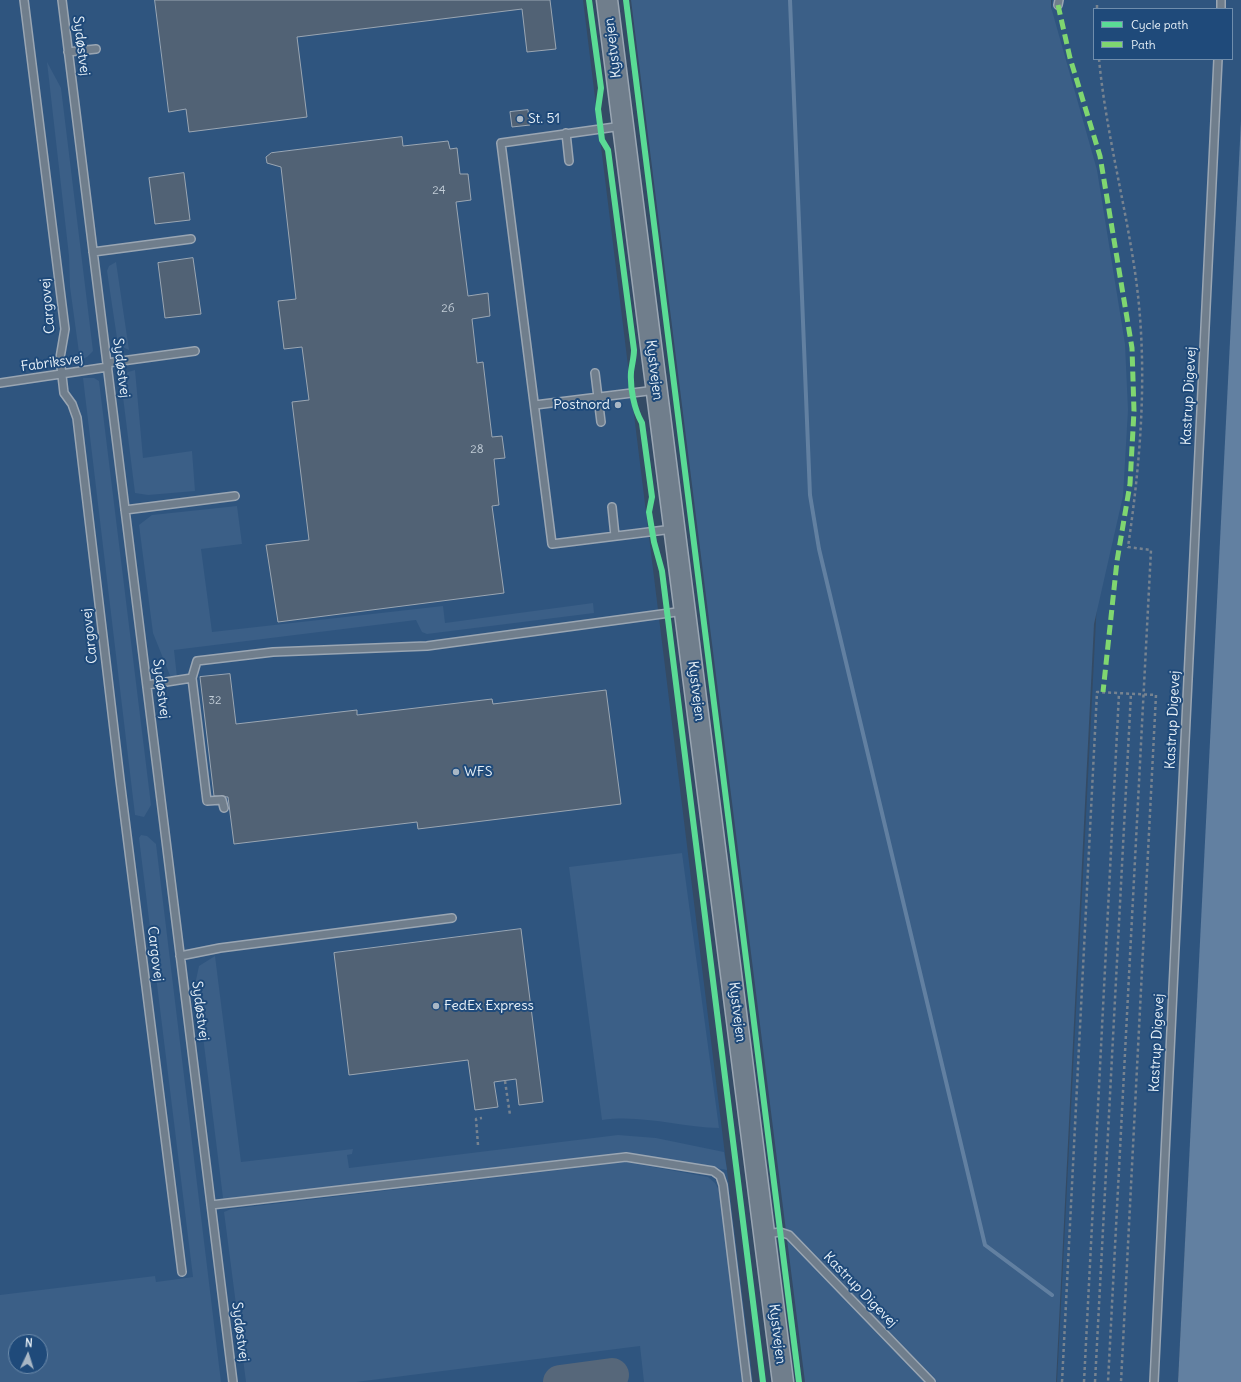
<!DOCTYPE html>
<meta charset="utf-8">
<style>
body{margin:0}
#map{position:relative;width:1241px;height:1382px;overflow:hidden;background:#344b65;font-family:Delius,sans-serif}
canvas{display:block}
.legend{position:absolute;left:1093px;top:8px;width:140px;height:52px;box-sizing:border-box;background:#1f4a7a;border:1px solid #6f8dac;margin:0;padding:5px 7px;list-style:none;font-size:12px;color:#e8f1f8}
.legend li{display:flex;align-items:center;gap:8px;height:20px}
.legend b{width:20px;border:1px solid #6f8dac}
.north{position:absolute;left:8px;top:1334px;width:40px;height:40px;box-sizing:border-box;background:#1f4a7a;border:1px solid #6f8dac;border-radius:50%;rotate:4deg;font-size:11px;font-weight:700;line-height:16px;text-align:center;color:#e8f1f8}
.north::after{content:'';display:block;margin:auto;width:14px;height:18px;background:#a9b7c5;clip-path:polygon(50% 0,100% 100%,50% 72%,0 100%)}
</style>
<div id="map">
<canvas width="1241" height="1382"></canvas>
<ul class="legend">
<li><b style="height:5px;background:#5adb95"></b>Cycle path</li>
<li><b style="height:5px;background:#7fd670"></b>Path</li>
</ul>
<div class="north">N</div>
</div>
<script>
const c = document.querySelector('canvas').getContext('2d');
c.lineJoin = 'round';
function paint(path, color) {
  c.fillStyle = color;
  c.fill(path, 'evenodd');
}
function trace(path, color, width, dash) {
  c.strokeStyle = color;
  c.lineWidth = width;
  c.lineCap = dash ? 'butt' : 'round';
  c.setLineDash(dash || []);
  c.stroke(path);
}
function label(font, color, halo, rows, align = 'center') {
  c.font = font + ' Delius,sans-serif';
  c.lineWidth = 4;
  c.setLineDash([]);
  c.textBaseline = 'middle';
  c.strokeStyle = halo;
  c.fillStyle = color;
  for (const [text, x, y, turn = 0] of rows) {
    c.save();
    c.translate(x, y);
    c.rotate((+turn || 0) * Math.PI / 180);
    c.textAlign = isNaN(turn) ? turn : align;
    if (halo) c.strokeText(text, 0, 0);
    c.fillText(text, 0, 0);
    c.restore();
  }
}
paint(new Path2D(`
 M0 0H583L753 1382H0ZM16 1342H40V1366H16Z
 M1052 0H1241V165L1178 1382H1057L1099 562 1037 296ZM1094 9H1232V59H1094Z`), '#2f557f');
paint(new Path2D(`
 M631 0H1051V7L1097 170 1125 344 1128 410 1123 496 1094 624 1056 1382H805Z
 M47 62 61 88 93 351 87 357 80 360 70 287 69 256Z
 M116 262 129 350 118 345 107 271 109 266Z
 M135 370 143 458 192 451 195 491 148 495 135 493 121 381 128 372Z
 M83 378H94L99 381 151 805 144 817 135 815Z
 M237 506 242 544 201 549 212 632 443 606 445 623 593 603 594 613 427 634 422 632 416 620 174 650 177 677 171 678 153 633 139 525 152 515Z
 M141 835 147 836 156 844 221 1382H0V1295L155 1276 156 1282 193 1277 139 838ZM16 1342H40V1366H16Z
 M682 853 719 1128C680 1127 641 1114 602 1120L569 867Z
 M215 956 241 1162 353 1149 352 1154 347 1155 349 1168 618 1135 656 1138 724 1152 727 1170 624 1152 228 1202 223 1198 196 980 199 966Z
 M626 1162 708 1177 715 1183 720 1192 744 1382H644L640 1346 356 1382H246L224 1212 231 1209Z`), '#3b5f87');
paint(new Path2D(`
 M1241 121V1382H1178Z`), '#6280a1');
trace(new Path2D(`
 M790 0 810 495 819 549 985 1245 1052 1295`), '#6280a1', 4);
trace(new Path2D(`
 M560 1382 612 1375`), '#56677a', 34);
const building = new Path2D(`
 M155 0H550L556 49 527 52 522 9 297 37 307 117 189 132 186 109 169 112Z
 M528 110 530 125 512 127 510 112Z
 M402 137 403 146 448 141 450 149 457 148 460 174H468L471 200 456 202 468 296 488 293 490 316 472 319 477 363 483 362 492 437 502 436 505 458 494 459 499 505 492 506 504 593 278 622 266 545 309 540 292 402 309 400 302 347 284 349 278 301 296 299 281 167 267 163 266 157 271 153Z
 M184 173 190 220 155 224 149 178Z
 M193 258 201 314 165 318 158 263Z
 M230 674 236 724 357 710V715L492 699 493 704 606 690 621 804 418 829 417 822 234 844 228 797 214 796 200 677Z
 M521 929 543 1102 519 1105 516 1079 494 1082 498 1107 475 1110 468 1060 349 1075 334 953Z`);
paint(building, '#516275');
trace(building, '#9aa6b3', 1);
const lane = new Path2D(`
 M24 0 65 329 60 358 64 393 72 404 77 418 120 780 182 1272
 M62 0 233 1382
 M1058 5 1059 0
 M1221 9V0
 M68 52 96 49
 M622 126 501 143 552 544 673 529
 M566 133 569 161
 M93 252 191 239
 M107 363 195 351
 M595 373 601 422
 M0 383 108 367
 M535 405 656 390
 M612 507 615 536
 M125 510 235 496
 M192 678 207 801 222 800 224 808
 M147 685 192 678 197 661 273 652 427 646 684 611
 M180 956 220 948 452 918
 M211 1205 626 1157 713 1171 720 1176 723 1185 747 1382
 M766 1234 780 1232 789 1235 931 1382
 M1154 1382 1218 59`);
const secondary = new Path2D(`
 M607 0 783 1382`);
trace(lane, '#9aa6b3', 10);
trace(secondary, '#9aa6b3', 23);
trace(new Path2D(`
 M1097 5V9
 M1099 59C1106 133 1126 206 1136 279 1148 369 1141 458 1128 547L1151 550 1108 1382
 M505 1081 510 1115
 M478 1145 476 1119 482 1118
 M1062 1382 1097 692 1156 695 1121 1382
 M1084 1382 1119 693
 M1095 1382 1131 693`), '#778390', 2.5, [3, 3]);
trace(lane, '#707e8c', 7);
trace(secondary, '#707e8c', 20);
trace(new Path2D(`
 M1058 5 1070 58 1100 156 1132 348 1134 411 1130 484 1117 561 1103 692`), '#7fd670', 5, [10, 5]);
trace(new Path2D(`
 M589 0 601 88 598 109 602 140 608 150 634 350C634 357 632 364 631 372 630 388 634 409 642 423L652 497 649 512 654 542 662 571 763 1382
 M626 0 799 1382`), '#5adb95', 6);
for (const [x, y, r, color] of [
 [520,119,4,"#a9b7c5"],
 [618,405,4,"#a9b7c5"],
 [456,772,4,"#a9b7c5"],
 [436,1006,4,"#a9b7c5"]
]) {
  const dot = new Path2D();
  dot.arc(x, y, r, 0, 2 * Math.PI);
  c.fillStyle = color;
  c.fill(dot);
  trace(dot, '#1f4a7a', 1.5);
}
label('12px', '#c2cdd7', null, [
 ["24",439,191],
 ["26",448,309],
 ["28",477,450],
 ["32",215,701]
]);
label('14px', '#e8f1f8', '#1f4a7a', [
 ["Sydøstvej",81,46,83],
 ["Kystvejen",613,48,-97],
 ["Cargovej",48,306,-95],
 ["Fabriksvej",52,363,-8],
 ["Sydøstvej",121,368,83],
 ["Kystvejen",654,370,83],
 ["Kastrup Digevej",1189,396,-87],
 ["Cargovej",90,636,-96],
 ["Sydøstvej",161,689,83],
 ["Kystvejen",696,691,83],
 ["Kastrup Digevej",1173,720,-87],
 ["Cargovej",155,954,83],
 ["Sydøstvej",200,1011,83],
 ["Kystvejen",737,1012,83],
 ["Kastrup Digevej",1157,1043,-87],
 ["Kastrup Digevej",860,1290,46],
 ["Sydøstvej",240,1332,83],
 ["Kystvejen",777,1334,83]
]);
label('14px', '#e8f1f8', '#1f4a7a', [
 ["St. 51",528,119],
 ["Postnord",610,405,"right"],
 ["WFS",464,772],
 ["FedEx Express",444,1006]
], 'left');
</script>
